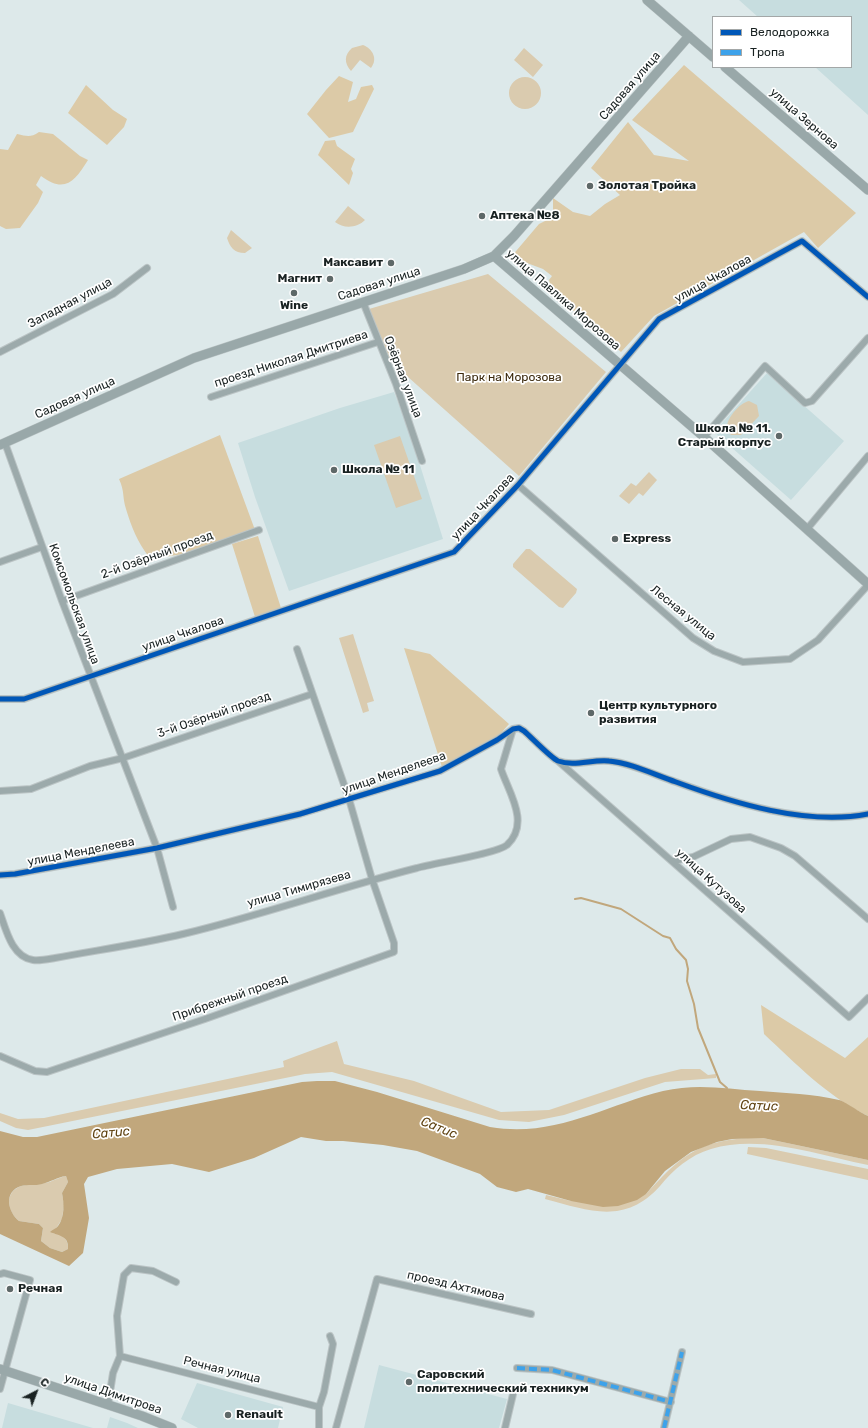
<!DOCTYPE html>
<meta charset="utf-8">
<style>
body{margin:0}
#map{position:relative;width:868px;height:1428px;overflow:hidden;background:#dde9ea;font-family:Rubik,sans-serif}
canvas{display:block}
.legend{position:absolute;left:712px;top:16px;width:140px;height:52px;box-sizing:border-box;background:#fff;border:1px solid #a3a7a7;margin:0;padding:5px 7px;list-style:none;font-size:12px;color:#192222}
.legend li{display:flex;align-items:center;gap:8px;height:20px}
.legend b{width:20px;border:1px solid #a3a7a7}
.north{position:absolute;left:16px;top:1372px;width:40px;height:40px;-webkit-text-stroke:3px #fff;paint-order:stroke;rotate:42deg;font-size:11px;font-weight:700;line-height:16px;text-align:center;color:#192222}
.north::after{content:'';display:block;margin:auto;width:14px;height:18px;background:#192222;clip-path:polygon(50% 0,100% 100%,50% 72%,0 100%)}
</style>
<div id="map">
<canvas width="868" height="1428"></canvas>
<ul class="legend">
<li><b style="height:5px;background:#0057b8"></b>Велодорожка</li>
<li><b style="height:5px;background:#3da2ea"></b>Тропа</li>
</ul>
<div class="north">С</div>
</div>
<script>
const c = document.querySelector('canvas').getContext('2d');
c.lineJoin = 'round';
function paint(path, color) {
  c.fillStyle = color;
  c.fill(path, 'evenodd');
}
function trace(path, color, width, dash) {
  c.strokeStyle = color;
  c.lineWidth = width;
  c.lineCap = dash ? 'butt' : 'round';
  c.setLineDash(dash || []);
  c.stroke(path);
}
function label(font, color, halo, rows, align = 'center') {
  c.font = font + ' Rubik,sans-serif';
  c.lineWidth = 3.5;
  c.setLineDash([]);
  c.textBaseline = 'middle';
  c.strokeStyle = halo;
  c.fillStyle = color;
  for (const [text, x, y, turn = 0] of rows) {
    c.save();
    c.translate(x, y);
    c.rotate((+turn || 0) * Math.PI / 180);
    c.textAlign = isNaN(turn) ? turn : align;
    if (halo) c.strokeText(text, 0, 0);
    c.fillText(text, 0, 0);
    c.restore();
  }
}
paint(new Path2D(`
 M739 0H868V115L815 67H851V17H758Z
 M767 373 844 441 791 500 714 432Z
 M394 392 410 433 443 539 289 591 255 497 238 443 340 408Z
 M379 1365 507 1399 499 1428H364Z
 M197 1383 283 1407 278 1428H198L181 1419Z
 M8 1403 93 1428H2Z
 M110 1417 127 1423 138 1428H107Z`), '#c7dddf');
paint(new Path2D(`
 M363 45C373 49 378 59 371 68L360 60 351 71C344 63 344 55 352 48Z
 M524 48 543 65 533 77 514 60Z
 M509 93a16 16 0 1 1 32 0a16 16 0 1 1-32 0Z
 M348 206 365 220C357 228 344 229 335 222Z
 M231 230 252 248 245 253C234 253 230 247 227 238Z
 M488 274 606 372 519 476 380 352 369 309Z
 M749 401 757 405 759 416 741 435H731L727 430C725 420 739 403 749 401Z
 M400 436 422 499 396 508 374 445Z
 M649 472 657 480 643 496 639 493 629 504 619 496 631 483 636 486Z
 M526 549H530L577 589 576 593 563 608 559 607 513 567V564Z
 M353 634 374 701 367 703 369 711 363 713 339 638Z
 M337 1041 344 1064 414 1081 501 1112 549 1110 645 1078 681 1069H700L708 1075 716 1074V1078L665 1082 564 1115 529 1122 499 1120 332 1072 305 1074 28 1130 16 1128 0 1121V1113L18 1119 44 1118 284 1067 283 1061Z
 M748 1138H763L868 1160V1165C818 1155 761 1134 711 1149 690 1155 673 1170 660 1186 625 1225 590 1211 545 1199L546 1195 571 1201 646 1194C679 1158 696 1141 748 1138Z
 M748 1147 766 1148 868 1169V1180L747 1154Z
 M66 1176 68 1182 62 1193 64 1205 62 1219 53 1233C63 1234 68 1239 68 1249L62 1252 50 1248 41 1241 43 1228 39 1224 19 1221C8 1212 3 1193 21 1186 28 1184 37 1185 45 1183 52 1182 59 1177 66 1176Z`), '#dacbaf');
paint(new Path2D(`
 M684 65 856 213 818 248 804 232 654 316 621 352 552 292 549 280 552 276 543 269 511 257 539 224 547 220 553 210V198L573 212 590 216 605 204 620 195 591 168 628 122 654 155 689 161 632 120Z
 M339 76 353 82 348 102 356 99 361 87 372 85 374 89 353 132 329 138 307 114 326 90Z
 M86 85 113 110 127 119 124 127 107 145 68 113Z
 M39 132 53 134 80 156 88 160C75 181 65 194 41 176L36 185 43 192 38 203 20 228 6 229 0 226V149L8 150 17 134C27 136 30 138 39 132Z
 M335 140 337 146 355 159 351 169 353 173 349 185 318 155 325 141Z
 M220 435 255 530C221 541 185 559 149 557 138 543 131 526 126 509 122 497 125 492 119 479Z
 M258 536 281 608 255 617 232 544Z
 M404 648 430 654 509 724 495 740 442 767Z
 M761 1005 845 1058 868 1037V1116C828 1097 796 1064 764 1034Z`), '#dccaa7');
paint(new Path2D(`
 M317 1081H335L377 1092 490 1127C555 1138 603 1106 663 1091 697 1083 727 1089 760 1091 786 1093 813 1094 839 1100 844 1101 861 1113 868 1116V1160L763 1138 732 1139 717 1142 691 1152 665 1171 646 1194 637 1200 618 1206 603 1207 571 1201 528 1189 516 1192 497 1187 480 1174 417 1151 383 1145 343 1141H326L301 1137 254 1158 209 1172 172 1164 117 1169 88 1177 84 1184 89 1218 83 1253 69 1266 0 1234V1131L23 1137H37L302 1082ZM66 1176 68 1182 62 1193C64 1203 65 1217 58 1226 56 1229 53 1229 50 1232 60 1236 69 1236 68 1249L62 1252 50 1248 41 1241 43 1228 39 1224 19 1221C8 1212 3 1192 21 1186 28 1184 35 1186 42 1184 51 1182 57 1177 66 1176Z`), '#c1a77c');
trace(new Path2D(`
 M575 899 581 898 621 909 663 936 670 938 676 949 686 960 688 969 687 981 694 1004 698 1028 720 1082 727 1088`), '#c1a77c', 2);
const street = new Path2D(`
 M363 302 396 384 422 461
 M0 352 113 294 147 268
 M211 397 378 342
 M704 437 765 366 805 403 812 401 868 338
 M5 443 62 601 157 848 173 907
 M518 485 693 638 714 651 743 662 790 659 818 640 868 585
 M807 529 868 456
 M0 562 42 547
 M62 601 259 530
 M0 699H24L454 552 518 485 659 319 802 241 868 297
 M558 761 849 1017 868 998
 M0 791 31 789 90 766 123 758 312 694
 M673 861 693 857 731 839 750 837 781 848 795 856 868 919
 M0 875 15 874 157 848 300 814 440 771 497 740 513 729 519 728 524 731C531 737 551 758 558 761 574 767 593 759 609 761 631 763 655 775 676 782 733 803 807 826 868 814
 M0 913C6 930 12 957 33 960 40 961 49 959 55 958 98 950 141 944 183 934 262 915 338 888 417 868 434 863 496 854 507 845 531 823 508 791 501 769L513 729
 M0 1056 35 1071 47 1072 205 1019 394 952V943L372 879 349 799 297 649
 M0 1274 4 1273 30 1280 0 1389
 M120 1356 319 1407
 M517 1368 552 1370 671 1402
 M108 1405 113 1373 120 1356 117 1316 124 1275 131 1268 153 1271 176 1282
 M319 1428V1407L324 1392 333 1344 330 1336
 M336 1428 377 1279 531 1314
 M505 1428 514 1390
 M664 1428 682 1352`);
const secondary = new Path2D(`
 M647 0 713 57
 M725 67 868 190
 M494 256 704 437 868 584
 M0 445 194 358 464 269 494 256 514 236 689 36
 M0 1369 142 1416 172 1428`);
trace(street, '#bbc4c5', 8);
trace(secondary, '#bbc4c5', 10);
trace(street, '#9caaab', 6);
trace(secondary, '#99a8a9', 9);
trace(new Path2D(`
 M517 1368 552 1370 671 1402
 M664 1428 682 1352`), '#3da2ea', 4, [8, 4]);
trace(new Path2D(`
 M0 699H24L454 552 518 485 659 319 802 241 868 297
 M0 875 15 874 157 848 300 814 440 771 497 740 513 729 519 728 524 731C531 737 551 758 558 761 574 767 593 759 609 761 631 763 655 775 676 782 733 803 807 826 868 814`), '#0057b8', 5);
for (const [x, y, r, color] of [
 [590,186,4,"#5e6868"],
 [482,216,4,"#5e6868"],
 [391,263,4,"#5e6868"],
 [330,279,4,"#5e6868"],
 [294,293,4,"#5e6868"],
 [779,436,4,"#5e6868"],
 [334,470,4,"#5e6868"],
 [615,539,4,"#5e6868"],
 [591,713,4,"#5e6868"],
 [10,1289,4,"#5e6868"],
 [409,1382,4,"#5e6868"],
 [228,1415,4,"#5e6868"]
]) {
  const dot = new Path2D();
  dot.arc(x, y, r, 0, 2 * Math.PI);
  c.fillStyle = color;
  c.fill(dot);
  trace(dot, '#fff', 1.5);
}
label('12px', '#192222', '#fff', [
 ["Садовая улица",630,86,-49],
 ["улица Зернова",804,119,41],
 ["улица Чкалова",713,279,-29],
 ["Садовая улица",379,284,-18],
 ["улица Павлика Морозова",563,300,41],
 ["Западная улица",70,303,-28],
 ["проезд Николая Дмитриева",291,359,-18],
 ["Озёрная улица",403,377,69],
 ["Садовая улица",75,398,-24],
 ["улица Чкалова",483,507,-47],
 ["2-й Озёрный проезд",157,555,-20],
 ["Комсомольская улица",74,604,70],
 ["Лесная улица",683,613,39],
 ["улица Чкалова",183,634,-19],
 ["3-й Озёрный проезд",214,715,-19],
 ["улица Менделеева",394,773,-19],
 ["улица Менделеева",81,852,-11],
 ["улица Кутузова",711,881,42],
 ["улица Тимирязева",299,889,-16],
 ["Прибрежный проезд",230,998,-19],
 ["проезд Ахтямова",456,1286,13],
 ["Речная улица",222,1370,14],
 ["улица Димитрова",113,1394,19]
]);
label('bold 12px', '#192222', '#fff', [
 ["Золотая Тройка",598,186],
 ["Аптека №8",490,216],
 ["Максавит",383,263,"right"],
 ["Магнит",322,279,"right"],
 ["Wine",294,306,"center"],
 ["Школа № 11.",771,429,"right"],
 ["Старый корпус",771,443,"right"],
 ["Школа № 11",342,470],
 ["Express",623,539],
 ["Центр культурного",599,706],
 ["развития",599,720],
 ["Речная",18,1289],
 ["Саровский",417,1375],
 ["политехнический техникум",417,1389],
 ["Renault",236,1415]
], 'left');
label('12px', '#3a280c', '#fff', [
 ["Парк на Морозова",509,378]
]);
label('italic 13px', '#5f4211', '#fff', [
 ["Сатис",759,1106,2],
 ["Сатис",439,1128,22],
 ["Сатис",111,1133,-5]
]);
</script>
